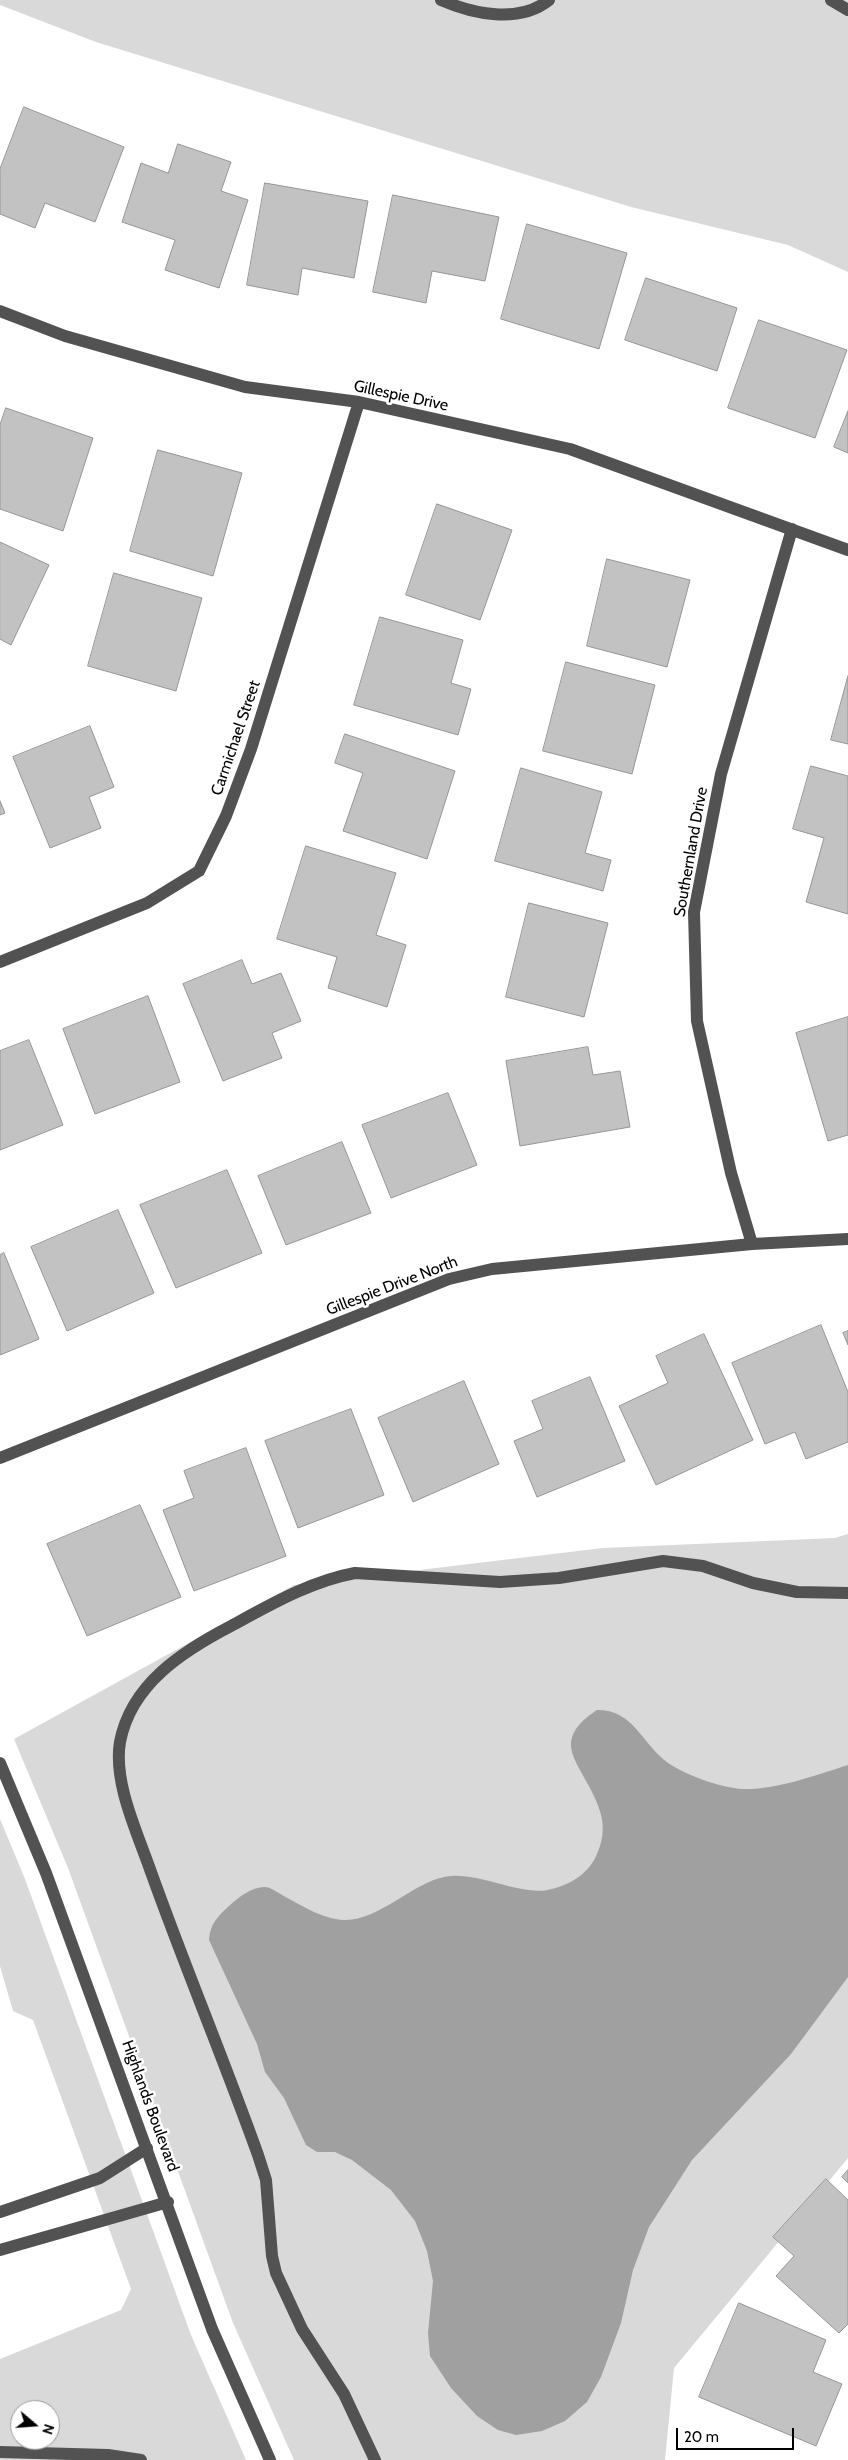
<!DOCTYPE html>
<style>
body{margin:0}
#map{position:relative;width:848px;height:2460px;overflow:hidden;background:#fff;font-family:Cabin,sans-serif}
canvas{display:block}
.north{position:absolute;left:10px;top:2400px;width:50px;height:50px;box-sizing:border-box;background:#fff;border:1px solid #999;border-radius:50%;rotate:108deg;font-size:14px;font-weight:700;line-height:20px;text-align:center;color:#000}
.north::after{content:'';display:block;margin:auto;width:18px;height:22px;background:#000;clip-path:polygon(50% 0,100% 100%,50% 72%,0 100%)}
.scale{position:absolute;left:676px;top:2428px;width:118px;height:22px;box-sizing:border-box;border:2px solid #000;border-top:0;padding-left:6px;font-size:15px;line-height:18px;white-space:nowrap;color:#000;-webkit-text-stroke:4px #fff;paint-order:stroke}
</style>
<div id="map">
<canvas width="848" height="2460"></canvas>
<div class="north">N</div>
<div class="scale">20 m</div>
</div>
<script>
const c = document.querySelector('canvas').getContext('2d');
c.lineJoin = 'round';
function paint(path, color) {
  c.fillStyle = color;
  c.fill(path, 'evenodd');
}
function trace(path, color, width, dash) {
  c.strokeStyle = color;
  c.lineWidth = width;
  c.lineCap = dash ? 'butt' : 'round';
  c.setLineDash(dash || []);
  c.stroke(path);
}
function label(font, color, halo, rows, align = 'center') {
  c.font = font + ' Cabin,sans-serif';
  c.lineWidth = 5;
  c.setLineDash([]);
  c.textBaseline = 'middle';
  c.strokeStyle = halo;
  c.fillStyle = color;
  for (const [text, x, y, turn = 0] of rows) {
    c.save();
    c.translate(x, y);
    c.rotate((+turn || 0) * Math.PI / 180);
    c.textAlign = isNaN(turn) ? turn : align;
    if (halo) c.strokeText(text, 0, 0);
    c.fillText(text, 0, 0);
    c.restore();
  }
}
paint(new Path2D(`
 M0 0H848V272L788 245 631 207 96 42 0 5Z
 M848 1534V2158L674 2368 665 2460H294L233 2323 68 1868 14 1739 294 1585 603 1548 835 1538Z
 M0 1819 25 1879 191 2335 246 2460H0V2359L121 2310 131 2289 33 2020 13 2011 0 1966ZM20 2410H50V2440H20Z`), '#d9d9d9');
paint(new Path2D(`
 M597 1710C633 1709 642 1744 668 1763 686 1775 721 1788 743 1789 774 1790 818 1775 848 1765V1977L791 2054 692 2160 649 2227 633 2270 621 2323 601 2377 587 2402 565 2421 542 2431 516 2435 498 2430 477 2416 451 2388 430 2356 428 2333 433 2281 427 2251 415 2221 391 2190 352 2160 335 2152H317L306 2145 284 2098 265 2072 257 2044 209 1940C210 1924 218 1916 229 1906 239 1897 251 1887 265 1887 270 1887 277 1892 282 1895 301 1905 322 1919 344 1920 378 1921 413 1883 444 1877 478 1870 521 1898 552 1889 572 1884 589 1873 597 1854 612 1821 595 1798 580 1770 576 1763 571 1753 571 1745 571 1729 585 1718 597 1710Z`), '#a0a0a0');
const building = new Path2D(`
 M24 107 124 147 95 222 45 203 35 228 0 214V169Z
 M178 144 231 162 221 191 248 200 219 288 165 270 175 240 122 222 141 163 168 173Z
 M265 183 368 201 354 278 302 268 298 295 247 285Z
 M393 195 499 217 485 281 432 271 426 303 373 292Z
 M527 224 627 253 599 349 501 319Z
 M646 278 737 308 717 371 625 340Z
 M759 320 847 350 815 438 728 408Z
 M6 408 93 438 63 531 0 509V425Z
 M848 411V453L834 447Z
 M158 450 242 473 213 576 130 551Z
 M437 504 512 530 480 620 406 595Z
 M0 542 49 565 11 645 0 639Z
 M607 559 690 580 667 667 587 646Z
 M114 573 202 598 176 691 88 666Z
 M380 617 463 640 451 683 471 689 458 735 354 705Z
 M566 662 655 685 632 774 543 751Z
 M848 676V744L831 740Z
 M90 726 114 787 89 797 101 828 50 848 13 757Z
 M345 734 455 771 427 859 343 831 363 773 335 763Z
 M811 766 848 776V914L806 902 824 838 793 829Z
 M521 768 602 792 585 853 611 860 603 891 495 861Z
 M0 801 5 813 0 815Z
 M306 846 396 873 376 935 406 945 387 1007 328 988 337 957 277 939Z
 M529 903 608 923 584 1017 506 997Z
 M242 960 252 984 281 973 301 1021 272 1033 282 1058 223 1081 183 984Z
 M148 996 180 1082 95 1114 63 1029Z
 M848 1017V1135L828 1141 796 1033Z
 M29 1040 63 1125 0 1150V1051Z
 M588 1047 593 1075 620 1071 630 1127 520 1146 506 1061Z
 M448 1093 477 1165 391 1198 362 1125Z
 M342 1142 371 1213 286 1245 258 1176Z
 M227 1170 262 1253 176 1288 140 1205Z
 M118 1210 154 1293 67 1331 31 1247Z
 M4 1253 39 1339 0 1355V1255Z
 M821 1325 848 1392V1442L806 1459 795 1432 765 1444 732 1363Z
 M848 1331V1345L843 1333Z
 M704 1334 753 1440 656 1485 619 1406 668 1383 656 1356Z
 M590 1377 625 1461 537 1497 514 1441 543 1429 532 1401Z
 M464 1381 499 1464 413 1502 378 1418Z
 M351 1409 384 1495 298 1528 265 1441Z
 M246 1448 286 1556 194 1591 163 1510 194 1498 184 1471Z
 M140 1505 181 1597 87 1636 47 1544Z
 M848 2170V2183L842 2177Z
 M826 2179 848 2200V2324L839 2333 776 2276 794 2256 773 2237Z
 M739 2303 826 2340 813 2372 842 2384 816 2446 699 2397Z`);
paint(building, '#c2c2c2');
trace(building, '#969696', 1);
trace(new Path2D(`
 M441 0C473 14 519 24 549 0
 M831 0 848 10
 M0 311 65 336 245 387 359 402 570 449 848 550
 M0 962 147 903 199 871 226 816 251 749 359 402
 M752 1244 731 1173 697 1021 694 912 721 774 792 529
 M0 1458 449 1279 492 1269 752 1244 848 1239
 M0 1763 46 1873 212 2329 270 2460
 M0 2212 100 2178 147 2148
 M0 2250 168 2202
 M0 2452 108 2455 141 2460
 M375 2460 344 2394 302 2329 276 2273 272 2256 266 2180 258 2155C224 2060 185 1967 151 1872 138 1834 113 1783 120 1742 131 1684 183 1651 231 1626 270 1605 311 1581 355 1573L500 1582 559 1578 663 1561 703 1566 753 1583 797 1592 848 1593`), '#525252', 12);
label('16px', '#000', '#fff', [
 ["Gillespie Drive",401,396,12],
 ["Carmichael Street",236,738,-71],
 ["Southernland Drive",691,852,-80],
 ["Gillespie Drive North",392,1286,-21],
 ["Highlands Boulevard",150,2106,70]
]);
</script>
